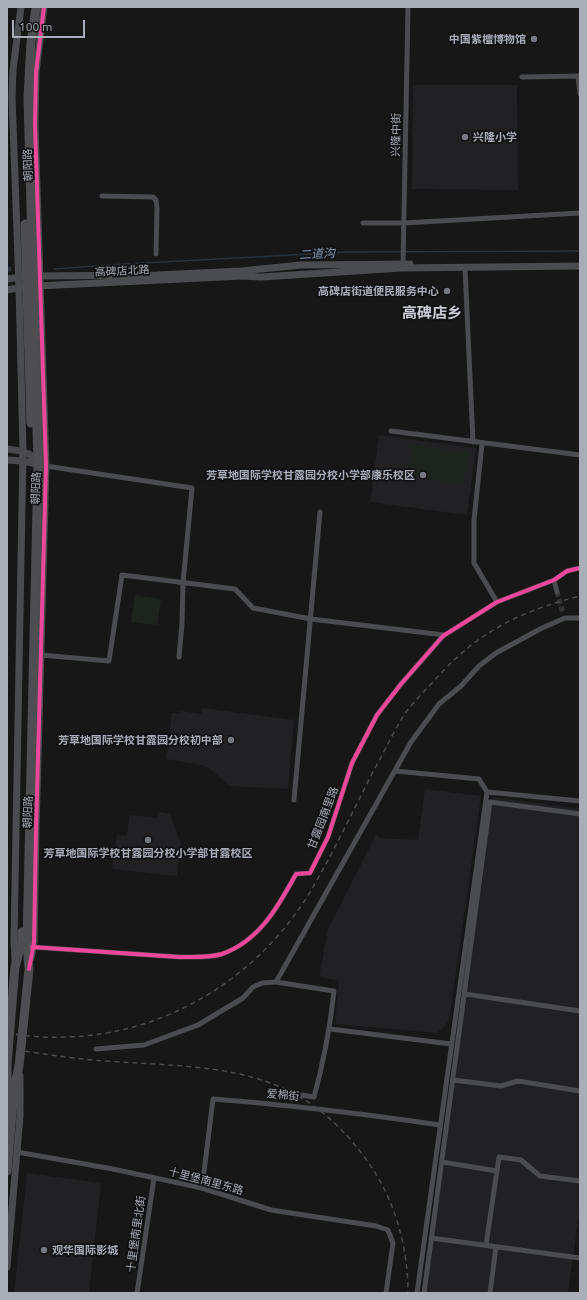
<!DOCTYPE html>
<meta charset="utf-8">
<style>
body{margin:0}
#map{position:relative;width:587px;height:1300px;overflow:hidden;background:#171717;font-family:Ubuntu,sans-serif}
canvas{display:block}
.frame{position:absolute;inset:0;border:8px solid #a8adb8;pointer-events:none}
.scale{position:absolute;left:12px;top:20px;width:73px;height:18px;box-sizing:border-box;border:2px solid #a8adb8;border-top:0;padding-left:5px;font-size:12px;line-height:14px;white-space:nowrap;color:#a8adb8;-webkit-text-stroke:3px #111113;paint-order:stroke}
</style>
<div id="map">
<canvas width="587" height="1300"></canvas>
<div class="frame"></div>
<div class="scale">100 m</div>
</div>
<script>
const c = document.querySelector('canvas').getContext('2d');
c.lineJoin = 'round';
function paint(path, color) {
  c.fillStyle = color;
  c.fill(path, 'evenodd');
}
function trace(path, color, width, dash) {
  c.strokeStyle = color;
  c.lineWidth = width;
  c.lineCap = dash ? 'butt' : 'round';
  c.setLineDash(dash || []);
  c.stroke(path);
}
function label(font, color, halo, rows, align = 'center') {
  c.font = font + ' Ubuntu,"Noto Sans SC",sans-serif';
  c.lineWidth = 3.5;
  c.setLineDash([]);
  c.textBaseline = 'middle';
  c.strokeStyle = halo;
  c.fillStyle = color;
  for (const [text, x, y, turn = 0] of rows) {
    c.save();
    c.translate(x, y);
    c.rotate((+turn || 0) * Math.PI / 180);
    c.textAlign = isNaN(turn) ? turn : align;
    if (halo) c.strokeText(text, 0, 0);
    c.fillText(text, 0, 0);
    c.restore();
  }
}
paint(new Path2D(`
 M413 85H517L518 190 412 189Z
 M379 435 476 448 467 515 370 502Z
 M202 708 294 720 288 789 230 786 210 769 203 765 166 759 172 713H179L180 711 201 714Z
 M425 789 481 796 449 1021 437 1033 335 1024 339 981 319 977 328 929 376 835 381 838 418 840Z
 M492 797 580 809V1206L568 1293H425Z
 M160 812 170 814 181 844 177 876 112 869 117 835 127 836 129 815 158 818Z
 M27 1173 101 1183 89 1293H14Z`), '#212123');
paint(new Path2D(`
 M411 445 468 452 464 484 407 476Z
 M135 595 161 599 157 625 131 622Z`), '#1d241e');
trace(new Path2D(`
 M54 269 125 264 347 252 580 251`), '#2a3239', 1.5);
trace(new Path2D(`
 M7 269H9`), '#2a3239', 5);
trace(new Path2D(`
 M557 592 563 613`), '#343537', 5, [5, 2.5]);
trace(new Path2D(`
 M578 76 580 94
 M522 77 580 76
 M102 196 153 197 156 200 157 208 156 254
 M363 223H404L580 213
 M403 264 408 7
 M465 268 473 442
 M391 431 580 455
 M482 444 474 520V563L497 602
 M46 466 192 488 183 583 182 624 179 657
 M554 580 557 592
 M41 655 109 661 122 575 235 589 253 608 311 619 444 635
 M395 771 479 779 487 792 580 801
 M294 800 320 512
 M32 947 179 957C193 957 209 958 222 954 259 941 278 907 296 874L310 873 328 837 352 763 377 715 401 684 443 636 497 602 554 580 567 571 580 568
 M276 982 411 742 439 704 461 686 479 666 496 653 542 628 565 618H580
 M465 994 580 1011
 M330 1029 451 1044
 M96 1049 144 1045 198 1025 243 998 253 987 262 983 276 982 334 991C330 1028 324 1061 314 1097L301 1095
 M453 1080 501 1086 518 1081 580 1091
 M17 1152 113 1169 202 1188 271 1210 376 1226 388 1230 393 1243 386 1293
 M442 1162 497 1171
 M202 1188 213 1099C289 1105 365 1114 440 1125
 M431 1238 580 1258
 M486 1245 499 1157 521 1160 540 1176 580 1181
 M137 1293 154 1178
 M417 1293 487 792
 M424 1293 490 802 580 814
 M490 1293 496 1247`), '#4b4c50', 5);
trace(new Path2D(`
 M37 276 157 275 241 271 301 265 410 264
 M7 279 22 277
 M37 286 242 276 261 277 402 268 580 266
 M7 290 23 287
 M31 958 34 942 36 830 46 466 35 125 36 72 44 7
 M15 961 14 940 23 451 19 287 12 97 13 70 21 7
 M7 1267 20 1116V1076`), '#4b4c50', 7);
trace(new Path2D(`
 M7 449C26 451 31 454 46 466
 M7 460 23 461 42 465`), '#4a4a4e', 7);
trace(new Path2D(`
 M25 224 31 423
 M7 1100V1064L15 967 22 941V932
 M7 1171 14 1089 19 1066 29 969 27 942 38 464 28 98 31 42 36 7`), '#4e4e52', 9);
trace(new Path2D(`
 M7 1033C26 1036 46 1038 65 1037 168 1035 262 975 313 887 335 849 354 809 374 770 385 751 394 730 406 712 414 702 423 692 432 683 448 665 466 647 487 634 514 616 548 604 580 596
 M7 1049C40 1053 73 1059 106 1061 216 1069 297 1062 368 1162 395 1200 408 1247 408 1293`), '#4b4c4f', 1.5, [5, 4]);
trace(new Path2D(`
 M32 947 179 957C193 957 209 958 222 954 259 941 278 907 296 874L310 873 328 837 352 763 377 715 401 684 443 636 497 602 554 580 567 571 580 568
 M29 969 34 942 36 830 46 466 35 125 36 72 44 7`), '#ed469a', 4);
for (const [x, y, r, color] of [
 [534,39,4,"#757880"],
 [465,137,4,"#757880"],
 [447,291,4,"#757880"],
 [423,475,4,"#757880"],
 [231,740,4,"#757880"],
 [148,840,4,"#757880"],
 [44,1250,4,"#757880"]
]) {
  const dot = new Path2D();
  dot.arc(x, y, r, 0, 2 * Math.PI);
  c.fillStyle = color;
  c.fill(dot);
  trace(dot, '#111113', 1.5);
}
label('bold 11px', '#a8adb8', '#111113', [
 ["中国紫檀博物馆",526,39],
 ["兴隆小学",473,137,"left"],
 ["高碑店街道便民服务中心",439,291],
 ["芳草地国际学校甘露园分校小学部康乐校区",415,475],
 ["芳草地国际学校甘露园分校初中部",223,740],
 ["芳草地国际学校甘露园分校小学部甘露校区",148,853,"center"],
 ["观华国际影城",52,1250,"left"]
], 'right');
label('11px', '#a8adb8', '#111113', [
 ["兴隆中街",396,135,-89],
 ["朝阳路",28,165,-92],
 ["高碑店北路",122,271,-3],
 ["朝阳路",36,488,-88],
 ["朝阳路",28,812,-88],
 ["甘露园南里路",323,818,-69],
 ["爱棉街",283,1095,6],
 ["十里堡南里东路",206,1181,15],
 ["十里堡南里北街",136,1234,-82]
]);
label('italic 12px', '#7f9bb3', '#111113', [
 ["二道沟",317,254,-3]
]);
label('bold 15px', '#c9ccd4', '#111113', [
 ["高碑店乡",432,313]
]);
</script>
